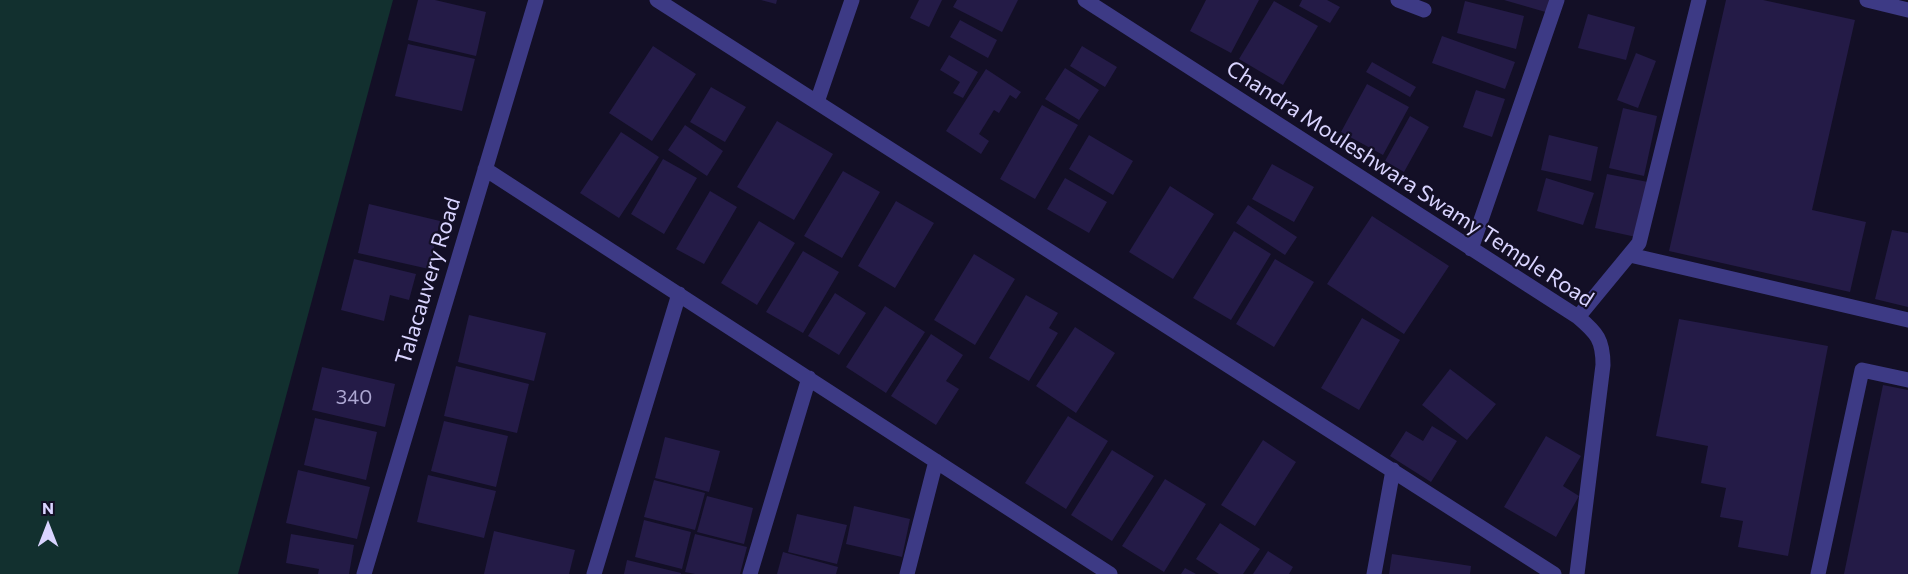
<!DOCTYPE html>
<style>
body{margin:0}
#map{position:relative;width:1908px;height:574px;overflow:hidden;background:#130f26;font-family:Commissioner,sans-serif}
canvas{display:block}
.north{position:absolute;left:18px;top:496px;width:60px;height:60px;-webkit-text-stroke:4px #130f26;paint-order:stroke;rotate:0deg;font-size:16px;font-weight:700;line-height:24px;text-align:center;color:#d9d4ff}
.north::after{content:'';display:block;margin:auto;width:21px;height:27px;background:#d9d4ff;clip-path:polygon(50% 0,100% 100%,50% 72%,0 100%)}
</style>
<div id="map">
<canvas width="1908" height="574"></canvas>
<div class="north">N</div>
</div>
<script>
const c = document.querySelector('canvas').getContext('2d');
c.lineJoin = 'round';
function paint(path, color) {
  c.fillStyle = color;
  c.fill(path, 'evenodd');
}
function trace(path, color, width, dash) {
  c.strokeStyle = color;
  c.lineWidth = width;
  c.lineCap = dash ? 'butt' : 'round';
  c.setLineDash(dash || []);
  c.stroke(path);
}
function label(font, color, halo, rows, align = 'center') {
  c.font = font + ' Commissioner,sans-serif';
  c.lineWidth = 4.5;
  c.setLineDash([]);
  c.textBaseline = 'middle';
  c.strokeStyle = halo;
  c.fillStyle = color;
  for (const [text, x, y, turn = 0] of rows) {
    c.save();
    c.translate(x, y);
    c.rotate((+turn || 0) * Math.PI / 180);
    c.textAlign = isNaN(turn) ? turn : align;
    if (halo) c.strokeText(text, 0, 0);
    c.fillText(text, 0, 0);
    c.restore();
  }
}
paint(new Path2D(`
 M0 0H393L238 574H0Z`), '#12302f');
paint(new Path2D(`
 M418 0H435L486 12 476 56 408 40Z
 M761 0H777L776 4Z
 M919 0H942L929 27 910 18Z
 M957 0H1018L1002 32 953 7Z
 M1206 0H1259L1231 53 1190 31Z
 M1302 0H1327L1340 7 1330 23 1299 6Z
 M1504 0H1553L1549 13Z
 M1726 0H1763L1855 20 1812 210 1866 222 1850 292 1669 251Z
 M1274 1 1318 26 1283 85 1239 59Z
 M1465 1 1524 16 1516 49 1457 33Z
 M1588 14 1635 27 1626 60 1578 48Z
 M960 20 997 40 988 58 950 37Z
 M1442 36 1515 62 1505 89 1432 63Z
 M408 44 475 59 462 111 395 96Z
 M653 46 696 74 652 141 609 113Z
 M1082 46 1117 67 1105 87 1070 66Z
 M1636 53 1656 61 1638 108 1617 100Z
 M949 55 978 72 963 98 953 93 960 82 940 70Z
 M1372 62 1416 87 1410 97 1366 72Z
 M1065 68 1099 90 1079 120 1045 99Z
 M986 69 1021 92 1016 99 1010 95 999 113 994 110 979 134 989 141 981 154 946 131Z
 M1367 84 1409 107 1383 155 1341 132Z
 M711 87 746 107 725 142 690 122Z
 M1476 90 1505 99 1492 137 1463 127Z
 M1042 105 1078 125 1035 199 1000 179Z
 M1623 108 1657 116 1644 176 1609 168Z
 M1410 116 1429 127 1404 172 1385 161Z
 M777 121 833 154 794 220 737 187Z
 M685 125 723 151 707 176 668 150Z
 M621 132 659 157 619 218 580 193Z
 M1089 135 1133 161 1113 195 1069 169Z
 M1549 135 1598 147 1591 181 1541 170Z
 M663 159 697 178 664 234 631 214Z
 M1272 164 1314 187 1294 222 1252 199Z
 M843 171 880 192 842 258 804 236Z
 M1607 174 1648 182 1636 237 1595 228Z
 M1065 178 1107 202 1089 233 1047 209Z
 M1546 178 1594 193 1583 225 1537 211Z
 M1170 186 1214 214 1173 279 1129 252Z
 M710 191 737 207 704 264 676 249Z
 M896 201 934 223 895 288 858 266Z
 M369 204 440 221 429 269 358 253Z
 M1248 205 1297 237 1285 255 1236 223Z
 M1372 216 1449 266 1404 334 1327 284Z
 M759 221 795 243 757 305 721 283Z
 M1892 230 1908 233V307L1875 299Z
 M1234 231 1271 254 1231 320 1193 298Z
 M803 251 839 272 803 333 766 312Z
 M974 254 1015 279 975 345 934 320Z
 M354 259 416 274 409 300 390 295 384 321 341 310Z
 M1275 259 1314 282 1274 347 1236 324Z
 M835 293 866 313 839 355 808 336Z
 M1026 295 1058 313 1049 328 1058 333 1029 381 989 358Z
 M885 306 925 332 886 393 846 367Z
 M469 315 546 333 534 381 458 362Z
 M1362 318 1400 340 1359 410 1321 388Z
 M1679 319 1828 346 1788 556 1738 547 1743 521 1720 517 1726 488 1701 483 1708 446 1656 436Z
 M1075 327 1115 353 1076 413 1036 386Z
 M931 334 963 355 946 381 959 389 936 425 891 396Z
 M456 366 529 384 517 433 444 416Z
 M322 367 395 384 385 427 312 410Z
 M1450 369 1496 404 1467 440 1422 405Z
 M1883 385 1908 390V574H1844Z
 M1068 416 1108 441 1066 509 1025 483Z
 M315 418 377 432 366 480 304 465Z
 M444 421 508 436 496 487 431 471Z
 M1432 426 1457 441 1431 482 1390 456 1406 431 1423 441Z
 M1546 436 1581 456 1563 486 1579 496 1556 537 1504 507Z
 M665 437 720 451 709 492 655 478Z
 M1263 440 1296 462 1255 526 1221 505Z
 M1112 450 1154 476 1112 541 1071 515Z
 M298 470 370 487 357 539 286 523Z
 M428 475 496 491 484 538 417 522Z
 M1165 479 1206 504 1164 572 1122 546Z
 M654 480 705 493 695 530 644 517Z
 M707 496 753 508 744 544 697 532Z
 M854 506 910 519 902 557 846 544Z
 M797 514 847 525 837 564 788 552Z
 M644 520 691 532 682 569 635 557Z
 M1220 523 1260 549 1243 574H1219L1196 559Z
 M494 531 575 550 569 574H484Z
 M291 534 354 545 349 574H318L319 569 286 563Z
 M695 534 747 547 740 574H695L685 572Z
 M1268 551 1293 567 1289 574H1253Z
 M783 552 838 567 836 574H777Z
 M1392 554 1471 566 1470 574H1389Z
 M627 560 681 573V574H624Z
 M1185 568 1196 574H1181Z`), '#241b47');
trace(new Path2D(`
 M657 0 1554 574
 M1085 0 1578 317C1597 333 1603 340 1603 365L1577 574
 M1398 0 1424 10
 M1867 0 1908 10
 M817 102 852 0
 M485 169 1110 574
 M1471 249 1557 0
 M1630 255 1908 320
 M1578 317 1639 243 1699 0
 M364 574 536 0
 M594 574 679 294
 M750 574 809 378
 M907 574 936 461
 M1374 574 1393 470
 M1818 574 1862 370 1908 380`), '#3d3a85', 15);
label('20px', '#aca6d1', null, [
 ["340",354,397]
]);
label('22px', '#d9d4ff', '#130f26', [
 ["Chandra Mouleshwara Swamy Temple Road",1410,184,33],
 ["Talacauvery Road",428,281,-73]
]);
</script>
